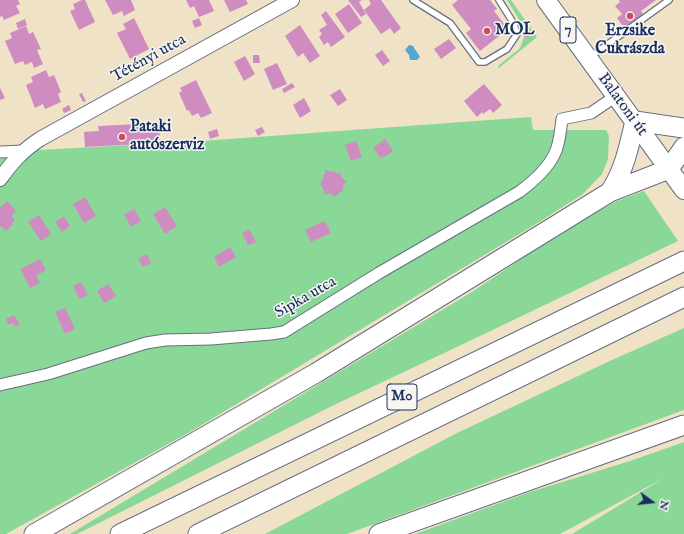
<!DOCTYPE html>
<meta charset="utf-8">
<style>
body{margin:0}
#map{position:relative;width:684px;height:534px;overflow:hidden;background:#f0e2c6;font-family:"IM FELL English",serif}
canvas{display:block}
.north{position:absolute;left:632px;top:482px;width:40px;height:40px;-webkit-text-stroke:3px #f6f6f2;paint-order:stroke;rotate:105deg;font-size:11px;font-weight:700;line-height:16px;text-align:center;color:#1b2f5e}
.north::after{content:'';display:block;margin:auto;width:14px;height:18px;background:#1b2f5e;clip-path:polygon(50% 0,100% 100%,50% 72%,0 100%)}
</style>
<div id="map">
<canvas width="684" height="534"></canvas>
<div class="north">N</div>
</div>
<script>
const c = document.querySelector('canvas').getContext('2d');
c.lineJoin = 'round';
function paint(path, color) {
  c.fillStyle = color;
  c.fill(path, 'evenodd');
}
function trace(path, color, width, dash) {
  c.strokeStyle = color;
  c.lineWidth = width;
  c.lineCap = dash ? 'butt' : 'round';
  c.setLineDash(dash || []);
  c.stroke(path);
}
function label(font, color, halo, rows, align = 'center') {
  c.font = font + ' "IM FELL English",serif';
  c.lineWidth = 3;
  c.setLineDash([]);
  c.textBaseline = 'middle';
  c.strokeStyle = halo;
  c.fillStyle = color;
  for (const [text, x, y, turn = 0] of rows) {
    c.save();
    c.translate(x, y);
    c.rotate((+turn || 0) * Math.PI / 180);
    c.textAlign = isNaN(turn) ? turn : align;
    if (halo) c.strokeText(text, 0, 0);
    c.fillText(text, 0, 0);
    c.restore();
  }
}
paint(new Path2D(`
 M507 0H511L537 37 499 68 498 66 520 48 524 37H529L528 30 524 31 523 26Z
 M531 117 533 130H606L609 136 608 159 602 174 583 194 536 224 190 432 6 534H0V152L188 142Z
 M644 191 678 241 478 337 336 404 77 534H70L472 292 558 234 617 201Z
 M684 328V410L347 534H265L457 433 612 360Z
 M684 442V534H572L664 478 560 534H415L530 492 630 461Z`), '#8ad897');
paint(new Path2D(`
 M409 45 413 46C415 50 418 53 420 57L417 60H410L409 55 405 50Z`), '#55a6d0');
paint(new Path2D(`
 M0 0H18L20 4 16 6 20 13 4 20 2 16 0 17Z
 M82 0H85L95 22 79 30 70 11 75 9 73 4Z
 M105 0H131L135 10 124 16 122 11 113 15Z
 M186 0H209L214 11 199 17 194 6 190 8Z
 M224 0H246L248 4 230 12Z
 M348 0H362L359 2 366 14 361 17Z
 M369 0H381L401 28 394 34 390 28 381 34 364 10 371 4Z
 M458 0H490L497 9 494 11 508 29 480 51 466 33 471 29 452 5Z
 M619 0H656L641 11 643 14 625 29 617 18 622 14 615 6 620 2Z
 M349 4 362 23 348 33 335 14Z
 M326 11 345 37 331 47 328 42 324 45 319 37 322 34 319 30 327 25 321 15Z
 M134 18 149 49 130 59 117 33 126 29 123 24Z
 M199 18 202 25 195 28 192 21Z
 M25 19 27 25 18 29 16 23Z
 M300 25 320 56 310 63 303 53 298 57 285 36Z
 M26 26 29 34 33 32 41 49 37 50 43 64 34 68 32 62 25 65 23 61 15 64 5 41 12 38 10 33Z
 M528 30 529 37H524V31Z
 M449 39 456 48 441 59 434 49Z
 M382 50 390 61 383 66 375 55Z
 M253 55H259L260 63H253Z
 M245 56 255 74 244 81 234 62Z
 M277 63 287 84 273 90 264 69Z
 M46 70 49 77 54 75 61 92 58 94 61 102 45 109 43 104 35 108 26 85 33 82 31 77Z
 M196 80 212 113 201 118 198 113 192 116 189 110 187 111 179 93 182 91 180 88Z
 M292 83 295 87 284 93 282 89Z
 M484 84 502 105 493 113 490 109 483 114 482 112 477 117 464 101Z
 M0 88 5 98 0 100Z
 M340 89 347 100 338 106 330 95Z
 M82 93 86 101 83 102 79 94Z
 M304 98 311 111 300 118 293 105Z
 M69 105 71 110 64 113 62 109Z
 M159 123 160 143 85 147 84 132 99 131 98 126Z
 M262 127 265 132 258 136 255 130Z
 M217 129 219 136 210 139 208 132Z
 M385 139 393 151 385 157 384 156 381 158 373 148Z
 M356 141 362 157 351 161 345 145Z
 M325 169 330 172 332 171 339 174 341 173V176L344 180 347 182 344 184 343 189V192H340L334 197 332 194H325L322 186 320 185 324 177 323 175 325 174Z
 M85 197 96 216 84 223 73 204Z
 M7 201 16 211 11 216 15 220 12 223 13 224 6 231 1 226 0 227V208Z
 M165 207 177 226 165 234 153 214Z
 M134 209 141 221 131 227 124 214Z
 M39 215 51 234 41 241 28 222Z
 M64 216 70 226 62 232 55 222Z
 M325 221 331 233 311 242 305 230Z
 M249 229 256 242 248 245 242 233Z
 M230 247 236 257 219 267 214 257Z
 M147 254 151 263 143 267 138 259Z
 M40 259 46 270 36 276 40 283 30 288 20 269Z
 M81 282 88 295 79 299 73 286Z
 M108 284 116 296 104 303 97 291Z
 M65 308 75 329 65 334 55 312Z
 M14 315 20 324 15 327 13 323 9 325 6 319Z`), '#cf8cc0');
const service = new Path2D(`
 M413 0 450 23 479 62H485L507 49 517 34 514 24 499 0
 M590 57 669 0`);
const minor = new Path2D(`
 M0 152 23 151
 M0 385 48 374 146 343 165 340 211 339 271 334 284 332 379 273 519 192C534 181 554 163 558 144 560 136 561 128 562 119L591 113 616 96`);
const tertiary = new Path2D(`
 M0 179C13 161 22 151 40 139L292 0`);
const primary = new Path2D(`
 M546 0 684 190`);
const trunk = new Path2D(`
 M610 192C624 171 629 147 635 121L684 128
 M34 534 316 373 610 192 669 169 684 147
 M120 534 684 261
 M198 534 684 297
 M379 534 684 425`);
trace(service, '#666e82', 8);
trace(minor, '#666e82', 13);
trace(tertiary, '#666e82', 16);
trace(primary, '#666e82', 20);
trace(trunk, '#666e82', 21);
trace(service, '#fff', 5.5);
trace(minor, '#fff', 11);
trace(tertiary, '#fff', 14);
trace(primary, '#fff', 18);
trace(trunk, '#fff', 19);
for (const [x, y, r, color] of [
 [630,16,4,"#d1495b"],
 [487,31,4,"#d1495b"],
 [122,137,4,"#d1495b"]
]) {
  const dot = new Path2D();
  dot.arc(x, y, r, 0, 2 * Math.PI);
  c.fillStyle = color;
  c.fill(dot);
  trace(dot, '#f6f6f2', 1.5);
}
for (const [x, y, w] of [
 [568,30,16],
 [402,397,30]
]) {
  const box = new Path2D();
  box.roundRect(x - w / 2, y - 13, w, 26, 3);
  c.fillStyle = '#f6f6f2';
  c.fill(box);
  trace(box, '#1b2f5e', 1);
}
label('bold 15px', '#1b2f5e', null, [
 ["7",568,30],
 ["M0",402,397]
]);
label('bold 16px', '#1b2f5e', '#f6f6f2', [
 ["MOL",495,31],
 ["Erzsike",630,32,"center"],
 ["Cukrászda",630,50,"center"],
 ["Pataki",130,128],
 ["autószerviz",130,146]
], 'left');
label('16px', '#1b2f5e', '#f6f6f2', [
 ["Tétényi utca",149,59,-29],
 ["Balatoni út",622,105,54],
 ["Sipka utca",306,298,-30]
]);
</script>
